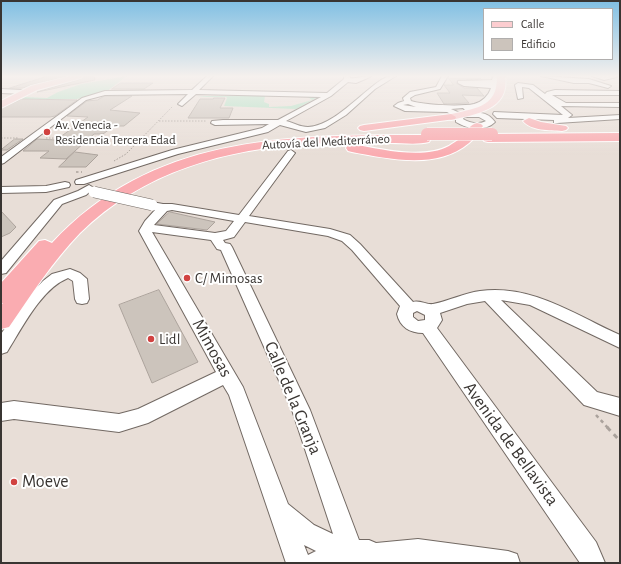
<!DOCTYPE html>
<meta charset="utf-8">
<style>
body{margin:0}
#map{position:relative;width:621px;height:564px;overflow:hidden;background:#e8ded7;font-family:"Alegreya Sans",sans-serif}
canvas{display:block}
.frame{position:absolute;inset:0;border:2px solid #393532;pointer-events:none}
.legend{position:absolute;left:483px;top:8px;width:130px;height:52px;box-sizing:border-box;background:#fff;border:1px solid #b0aead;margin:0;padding:5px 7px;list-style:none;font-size:12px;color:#393532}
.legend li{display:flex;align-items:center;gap:8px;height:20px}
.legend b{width:20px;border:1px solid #b0aead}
</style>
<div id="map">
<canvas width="621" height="564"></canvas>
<div class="frame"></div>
<ul class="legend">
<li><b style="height:5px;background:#fccdd0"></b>Calle</li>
<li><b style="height:11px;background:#ccc4bc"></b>Edificio</li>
</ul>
</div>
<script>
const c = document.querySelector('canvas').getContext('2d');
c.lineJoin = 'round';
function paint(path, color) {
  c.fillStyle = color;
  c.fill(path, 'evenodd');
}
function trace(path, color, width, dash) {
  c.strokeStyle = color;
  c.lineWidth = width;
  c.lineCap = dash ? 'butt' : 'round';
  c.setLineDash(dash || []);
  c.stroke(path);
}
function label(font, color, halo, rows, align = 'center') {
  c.font = font + ' "Alegreya Sans",sans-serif';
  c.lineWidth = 4;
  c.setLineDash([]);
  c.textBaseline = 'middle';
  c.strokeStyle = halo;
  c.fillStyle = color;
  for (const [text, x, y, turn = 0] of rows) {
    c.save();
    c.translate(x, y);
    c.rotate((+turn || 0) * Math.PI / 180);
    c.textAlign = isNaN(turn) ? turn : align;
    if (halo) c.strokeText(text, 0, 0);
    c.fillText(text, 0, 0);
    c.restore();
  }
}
paint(new Path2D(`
 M127 76 106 92 77 99H22L25 97 47 98 58 92 81 84Z
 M206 96H265L264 102 269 104V107L291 106 312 100 308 97H318L296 109 224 106 227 98 226 97H197Z`), '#a9e0c1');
const building = new Path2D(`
 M48 76H67L31 85 23 88H10Z
 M83 76H94L95 80 37 92 81 79Z
 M449 78H480L481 79 458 80 456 83 464 88H477L484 96 462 95 469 103 444 104 437 93H450L444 85H453Z
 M121 83H153L144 89H112Z
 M105 96H132L110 110 140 113 124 126H114L103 134H94L66 159 40 158 49 151H23L37 139 56 140 88 117 67 116 87 101 97 100Z
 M214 98H225L220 108H233L229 118H188L200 99H213Z
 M22 99 77 100 55 116 50 117H1V109Z
 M15 139H23L7 150H1Z
 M75 152 98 155 86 167H59Z
 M1 211 16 227 10 233 1 237Z
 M170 212 215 222 207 230 157 224Z
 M159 290 198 362 152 383 119 305Z`);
paint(building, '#ccc4bc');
trace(building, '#aca39c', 1);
const minor = new Path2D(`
 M207 76H213L199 90 327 93 344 79V76H350V78C357 79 363 76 371 76L370 77 356 83 348 82 331 96 286 121C294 123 300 127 308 127 333 126 360 94 381 80L389 76H396L375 89 346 115 325 128 306 132 280 125 268 132 178 154 84 184H76L75 182 76 180 172 150 262 128 269 124 215 125 211 123 212 121 223 120H278L321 97 196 94 182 106 178 104 188 94 105 95 86 100 4 163 1 164V157L82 98 105 91 192 90Z
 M442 76H448L440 89 415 95 410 98 411 101C424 105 460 107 474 104 482 102 489 95 491 88L464 86 458 83V81L492 80 493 76H497L499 86C491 102 484 106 466 111L463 108 451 109C454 110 457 112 460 113 473 116 484 107 495 122 485 132 467 129 456 122V117L447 112 405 111 394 106 398 103 404 101 403 98 410 92 436 87ZM408 104 416 107 403 105ZM464 117H479L486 121C478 125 470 123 463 119Z
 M541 76 589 79 611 86 608 88 589 83H574Z
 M592 76H616L617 77 604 80Z
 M518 83 533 85 545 94 547 92 555 90 620 91V95H552L566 103H620V107L561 106 572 115 568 118 620 115V119L557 123H554V120L497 118 493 114 494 112 563 115 529 88 522 87 523 98 518 99 515 85Z
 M1 89 23 90 26 92 23 94 1 93Z
 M291 150 295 153 249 216 330 229 350 235 360 244 413 302C420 300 427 305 433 304 449 301 464 293 480 291 532 284 575 315 620 335V348L530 305 501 300 597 392 620 398V416L584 405 485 301 467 304 440 313 442 320 437 328 596 542 605 563H580L423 333C410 333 400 327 397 314L400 306 352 250 342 241 328 236 245 222 234 237 223 240 225 243 230 244 232 247 310 410 359 540H369L376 543 418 539 508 551 517 554 520 563H286L229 395 223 385 148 423 119 432 14 419 1 421V403L14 401 119 414 138 409 216 372 139 231 145 221 155 210 147 205 152 202 163 204H172L239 215 288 151ZM172 210 234 221 226 231 215 233 154 225 167 211ZM152 232 211 240 217 249 221 250 292 410 333 534 314 525 288 504 243 387ZM417 311 425 315V320L418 321 413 317V313ZM304 545 316 551 308 555Z
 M65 182 69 183 70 185 69 187 46 192 1 193V187L46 186Z
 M89 185 94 188 86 195 62 204 6 273 1 274V261L54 200 78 191Z
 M70 269 80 273 87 279 89 299 87 303 82 304 77 303 75 299 73 281 68 278C41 289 22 328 7 352L1 354V334L24 301 43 281 52 274Z`);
const major = new Path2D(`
 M71 76H82L81 78 37 90 1 108V101L31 86Z
 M497 76H505C510 110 476 114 451 120L448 119 446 117 448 115C473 108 498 109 497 76Z`);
const highway = new Path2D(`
 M451 114 456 117 455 119 364 131 360 130 358 128 360 126 364 125Z
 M529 118 541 122 566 126 568 128 566 130 562 131C550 130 531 131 523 121Z
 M477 123 481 124 483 126C479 132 474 139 469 143 437 170 389 159 352 152L348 151 346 148 348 145 352 144C380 149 423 160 449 146 453 143 459 140 462 137 467 132 470 124 477 123Z
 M620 133V141L488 142 484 141 482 138 484 135 488 134Z
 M425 135 429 136 431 139 429 142C417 145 403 143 390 143 364 142 338 143 312 144 227 148 142 172 80 233 53 261 31 295 9 327L1 329V305L3 303H1V283L39 241 45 240 52 243C153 134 289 135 425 135Z`);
trace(minor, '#726963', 2);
trace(major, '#fff', 2);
trace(highway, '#fff', 2);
trace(new Path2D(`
 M159 121H206
 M1 138H18
 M46 138 141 139
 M114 161 126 154 173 106`), '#aaa29c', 1, [1.5, 1.5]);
trace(new Path2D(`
 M76 172H82`), '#aaa29c', 1.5, [2.5, 2.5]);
trace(new Path2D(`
 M596 415 608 428`), '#aaa29c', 2.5, [3.5, 3.5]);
trace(new Path2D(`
 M607 427 620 441`), '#aaa29c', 3, [5, 5]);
paint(minor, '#fff');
paint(major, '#fccdd0');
paint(highway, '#faacb1');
const minorBridge = new Path2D(`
 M94 192 152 205`);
const highwayBridge = new Path2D(`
 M427 134H492`);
trace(minorBridge, '#726963', 12, []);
trace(highwayBridge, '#fff', 13, []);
trace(minorBridge, '#fff', 11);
trace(highwayBridge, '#faacb1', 12);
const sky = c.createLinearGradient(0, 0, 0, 155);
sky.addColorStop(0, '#7fbfe3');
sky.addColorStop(0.49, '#f5f0ed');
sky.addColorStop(1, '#f5f0ed00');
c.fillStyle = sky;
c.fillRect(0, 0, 621, 155);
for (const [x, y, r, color] of [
 [47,132,4,"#d14240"],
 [187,278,4,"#d14240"],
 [151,339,4,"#d14240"],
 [14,482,4,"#d14240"]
]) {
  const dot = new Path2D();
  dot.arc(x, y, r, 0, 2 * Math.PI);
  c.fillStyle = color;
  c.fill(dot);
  trace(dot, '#fff', 1.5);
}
label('13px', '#393532', '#fff', [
 ["Av. Venecia -",55,125],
 ["Residencia Tercera Edad",55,140]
], 'left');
label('13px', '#393532', '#fff', [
 ["Autovía del Mediterráneo",326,142,-3]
]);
label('15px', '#393532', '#fff', [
 ["C/ Mimosas",195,278],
 ["Lidl",159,339]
], 'left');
label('18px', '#393532', '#fff', [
 ["Mimosas",212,348,61],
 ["Calle de la Granja",293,398,67],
 ["Avenida de Bellavista",511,444,54]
]);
label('18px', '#393532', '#fff', [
 ["Moeve",22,482]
], 'left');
</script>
